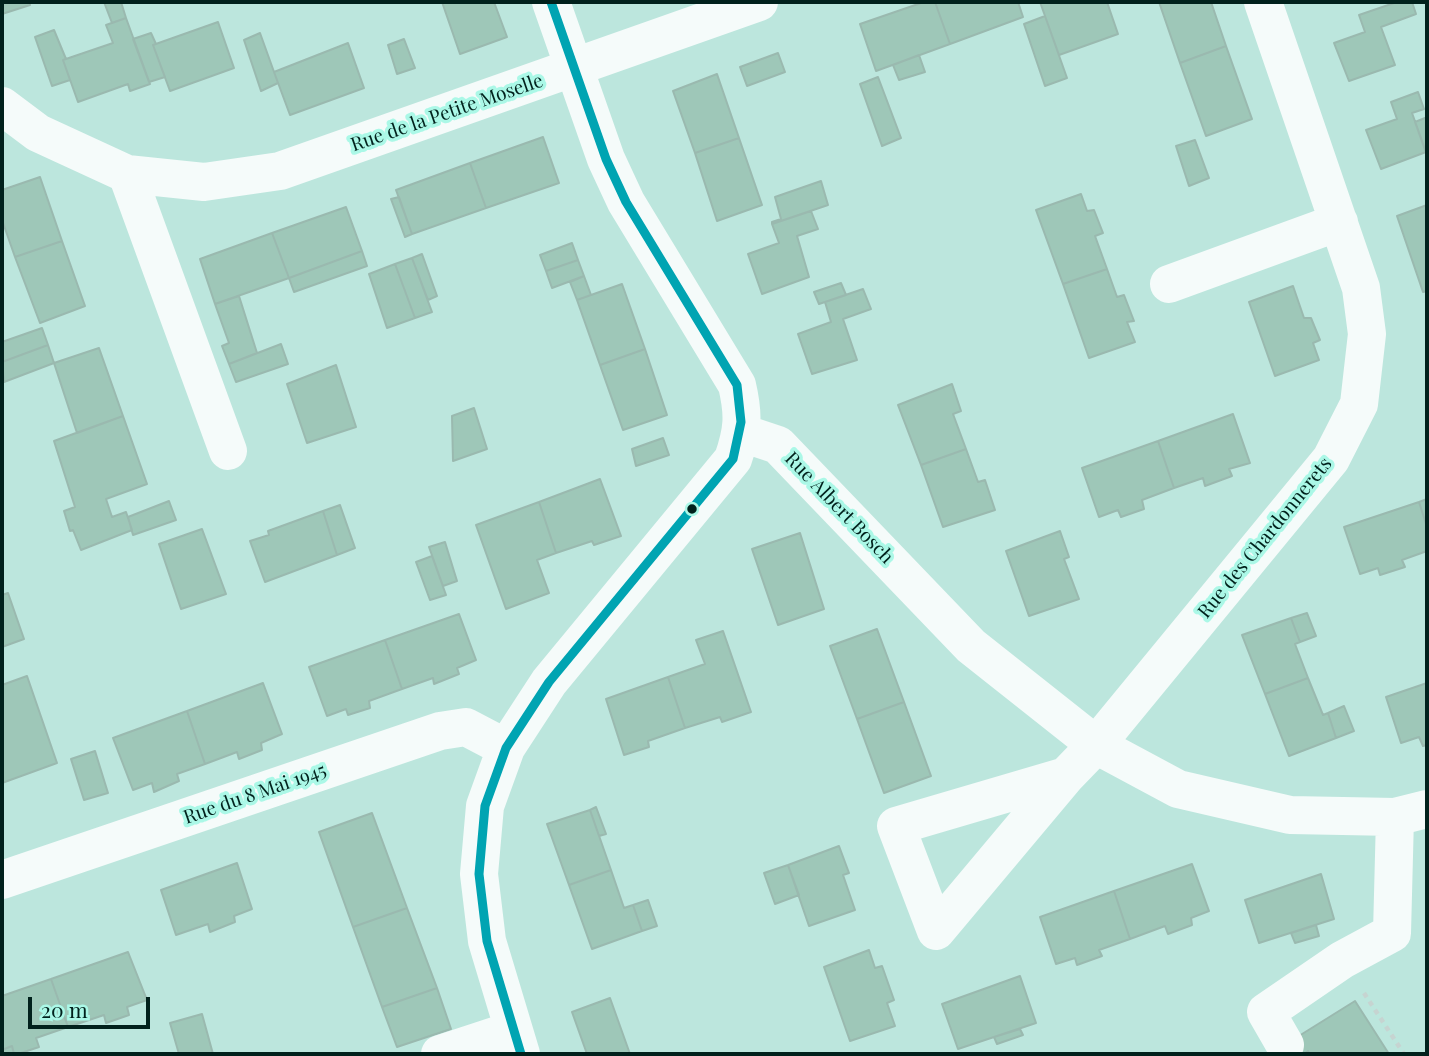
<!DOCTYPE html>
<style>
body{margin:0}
#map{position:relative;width:1429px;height:1056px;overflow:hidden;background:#bce6dd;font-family:"Playfair Display",serif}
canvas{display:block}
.frame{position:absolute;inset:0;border:4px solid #01211c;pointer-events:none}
.scale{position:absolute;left:28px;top:997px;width:122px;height:32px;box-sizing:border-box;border:4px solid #01211c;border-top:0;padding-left:9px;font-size:21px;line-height:24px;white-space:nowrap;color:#01211c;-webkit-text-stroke:5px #abf8e7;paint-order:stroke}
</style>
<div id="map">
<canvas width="1429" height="1056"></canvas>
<div class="frame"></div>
<div class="scale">20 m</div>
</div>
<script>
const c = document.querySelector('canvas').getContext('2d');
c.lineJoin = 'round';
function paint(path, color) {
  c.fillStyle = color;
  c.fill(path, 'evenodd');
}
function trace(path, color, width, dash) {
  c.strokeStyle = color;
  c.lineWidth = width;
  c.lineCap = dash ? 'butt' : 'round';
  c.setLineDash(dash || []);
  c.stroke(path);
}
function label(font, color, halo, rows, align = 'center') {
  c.font = font + ' "Playfair Display",serif';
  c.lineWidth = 7;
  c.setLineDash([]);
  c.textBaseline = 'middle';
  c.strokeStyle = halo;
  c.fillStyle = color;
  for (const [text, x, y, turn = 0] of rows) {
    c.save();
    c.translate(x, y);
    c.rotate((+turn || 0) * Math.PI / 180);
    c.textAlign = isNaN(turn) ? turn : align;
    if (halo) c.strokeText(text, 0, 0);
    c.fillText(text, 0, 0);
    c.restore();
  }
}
const building = new Path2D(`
 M2 2H29L30 5 2 14Z
 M104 2H121L126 18 112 23Z
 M442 2H494L507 37 460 54Z
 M924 2H935L950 44 876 71 860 24Z
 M935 2H1018L1023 17 950 44Z
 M1040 2H1107L1118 34 1059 55Z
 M1159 2H1211L1226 46 1180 63Z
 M1397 2H1412L1416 14 1381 27 1395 65 1349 81 1334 43 1365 32 1359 15Z
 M1045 16 1067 78 1045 86 1024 24Z
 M126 18 150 84 130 91 128 84 78 102 63 60 113 43 106 25Z
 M218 22 234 68 170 91 153 45Z
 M54 30 66 59 63 60 70 80 52 86 35 37Z
 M151 33 156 44 153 45 165 77 149 82 133 39Z
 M260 33 278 83 261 91 244 40Z
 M404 39 415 68 397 74 388 45Z
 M348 43 364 88 290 115 274 72Z
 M1226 46 1252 119 1206 136 1180 63Z
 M778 53 785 72 747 86 740 67Z
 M919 55 925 72 899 80 893 65Z
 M717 74 739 138 695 153 673 91Z
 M878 77 901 138 882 146 860 84Z
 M1418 92 1424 109 1412 113 1426 152 1381 169 1366 130 1397 119 1391 102Z
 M1425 118 1427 119V150H1425L1415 122Z
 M543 137 559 183 486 208 470 163Z
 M739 138 762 205 717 221 695 153Z
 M1195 140 1209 178 1189 186 1176 146Z
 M470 163 486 208 412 234 396 190Z
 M40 177 62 241 15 257 2 220V190Z
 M821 181 828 205 772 224V222L781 219 775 197Z
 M1081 194 1087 211 1094 210 1103 233 1095 236 1107 269 1063 284 1036 210Z
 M399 197 412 234 405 237 391 199Z
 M1427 205V291L1423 292 1397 216Z
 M346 207 362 251 289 278 272 233Z
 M811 211 818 229 797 236 809 277 762 294 748 254 779 243 772 224Z
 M272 233 289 278 215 304 200 259Z
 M62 241 85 306 40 323 15 257Z
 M572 243 578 260 546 271 540 255Z
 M362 251 367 266 294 292 289 278Z
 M422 254 437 296 428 300 412 258Z
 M412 258 432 312 415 318 395 264Z
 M578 260 584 276 552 288 546 271Z
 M395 264 415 318 387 328 369 274Z
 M1107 269 1117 297 1124 295 1134 321 1127 322 1135 342 1089 358 1063 284Z
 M584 276 591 295 577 300 570 282Z
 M841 283 846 295 819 304 814 292Z
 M622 284 645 349 600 365 577 300Z
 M1293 286 1304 318H1311L1320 340 1313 343 1319 360 1275 376 1249 302Z
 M863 289 871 309 843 319 857 360 812 374 798 334 831 322 825 302Z
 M239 296 257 353 229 364 222 346 229 343 215 304Z
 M42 328 48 345 2 362V342Z
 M281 344 288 364 236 382 229 364Z
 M48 345 54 363 4 382 2 362Z
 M99 348 123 416 77 433 54 363Z
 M645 349 667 415 623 430 600 365Z
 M336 365 356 427 307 443 287 384Z
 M952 384 961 411 953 414 966 449 921 465 898 405Z
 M474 408 487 449 453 461 452 416Z
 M1233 414 1250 463 1229 469 1232 476 1205 486 1203 478 1174 488 1158 441Z
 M123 416 147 484 106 499 112 517 126 512 132 530 81 550 73 530 70 531 64 511 75 507 54 441Z
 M663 438 669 455 636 466 632 449Z
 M1158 441 1174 488 1142 500 1144 509 1121 517 1118 510 1099 517 1082 468Z
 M966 449 978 482 985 480 995 510 943 527 921 465Z
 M600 479 621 536 594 545 592 541 556 553 539 502Z
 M1427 499V527L1419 502Z
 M169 501 176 520 133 535 128 517Z
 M539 502 556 553 537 560 549 593 506 609 476 525Z
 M1419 502 1427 527V551L1402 560 1405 567 1380 575 1378 568 1360 574 1344 527Z
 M340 505 355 548 337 555 323 511Z
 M323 511 337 555 265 582 250 541 269 535 268 531Z
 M202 529 226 594 181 609 159 544Z
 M1060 531 1069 557 1064 559 1079 599 1029 616 1006 551Z
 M800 533 824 609 778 625 752 549Z
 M445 542 457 581 443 586 429 547Z
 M432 556 446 595 430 600 416 562Z
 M8 593 24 639 2 647V595Z
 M1307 613 1316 636 1300 642 1291 618Z
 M459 614 476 660 457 668 459 674 434 684 433 678 402 689 385 640Z
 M1291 618 1300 642 1295 644 1308 678 1265 694 1242 635Z
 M877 629 904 702 857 719 830 646Z
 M723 631 751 712 722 722 720 717 685 728 668 677 705 664 696 640Z
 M385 640 402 689 369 701 370 708 348 715 346 709 327 716 309 667Z
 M27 676 57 763 2 783V685Z
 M668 677 685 728 648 741 649 747 624 755 606 699Z
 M1308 678 1323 715 1328 713 1336 738 1289 756 1265 694Z
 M263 683 282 734 261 743 262 750 239 759 237 752 205 764 187 711Z
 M1427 683V745L1423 746 1419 737 1401 743 1386 697Z
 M904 702 931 776 884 793 857 719Z
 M1344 706 1354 731 1336 738 1328 713Z
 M187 711 205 764 177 774 179 781 154 792 152 783 133 790 113 738Z
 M95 751 108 793 84 800 71 759Z
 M596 807 606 834 599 836 590 810Z
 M590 810 611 870 569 885 547 824Z
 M372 813 407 908 353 927 319 832Z
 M839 846 849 873 843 875 855 910 809 926 788 865Z
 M237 863 252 909 234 916 235 922 210 932 208 924 176 935 161 890Z
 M1192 864 1209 911 1191 918 1192 925 1168 934 1165 926 1130 939 1114 891Z
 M788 865 799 895 775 904 764 873Z
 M611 870 624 908 633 905 642 931 592 949 569 885Z
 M1321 874 1334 919 1259 943 1245 900Z
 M1114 891 1130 939 1099 950 1102 956 1077 965 1075 958 1056 964 1040 917Z
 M648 900 657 926 642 931 633 905Z
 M407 908 437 988 382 1007 353 927Z
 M1316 925 1319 936 1295 943 1291 933Z
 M869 950 875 968 882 966 894 1000 887 1003 895 1026 850 1041 824 967Z
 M128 952 147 1000 127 1007 129 1015 106 1023 104 1015 68 1027 51 979Z
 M1020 976 1036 1023 958 1049 942 1004Z
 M51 979 68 1027 36 1038 39 1047 18 1054H14L12 1046 2 1050V996Z
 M437 988 451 1029 397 1047 382 1007Z
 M610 998 630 1054H587L572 1012Z
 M1355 1001 1389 1054H1310L1308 1051 1304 1054H1270Z
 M202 1014 213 1054H179L170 1023Z
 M1020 1029 1023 1035 997 1044 994 1037Z
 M12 1046 14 1054H2V1050Z`);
paint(building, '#9ec7b8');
trace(building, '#9ab9af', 2);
trace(new Path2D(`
 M1364 993 1404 1054`), '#c6d4d1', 4.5, [5, 5]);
trace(new Path2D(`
 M2 106 38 133 127 174 204 182 280 171 759 2
 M127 174 228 451
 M1169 284 1339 222
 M742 433 778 445 971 646 1096 745 1178 789 1290 815 1395 817 1427 809
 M1066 776 936 931 896 826 1066 776 1096 745 1331 459 1359 404 1367 334 1361 288 1263 2
 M2 880 440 731 466 727 506 748
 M1285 1045 1266 1012 1342 960 1392 933 1395 817
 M440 1054 513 1030
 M521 1054 487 941 479 874 485 806 506 748 549 682 733 459C743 430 744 415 737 385L626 202 606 159 551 2`), '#f5fbfa', 38);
trace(new Path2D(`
 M521 1054 487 941 479 874 485 806 506 748 549 682 733 459 741 422 737 385 626 202 606 159 551 2`), '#00a4b2', 9);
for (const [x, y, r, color] of [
 [692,509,6,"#01211c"]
]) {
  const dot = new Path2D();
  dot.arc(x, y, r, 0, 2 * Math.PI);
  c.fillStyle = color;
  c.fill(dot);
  trace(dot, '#abf8e7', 2.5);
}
label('19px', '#01211c', '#abf8e7', [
 ["Rue de la Petite Moselle",447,113,-19],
 ["Rue Albert Bosch",839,508,46],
 ["Rue des Chardonnerets",1265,538,-51],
 ["Rue du 8 Mai 1945",255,794,-19]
]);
</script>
